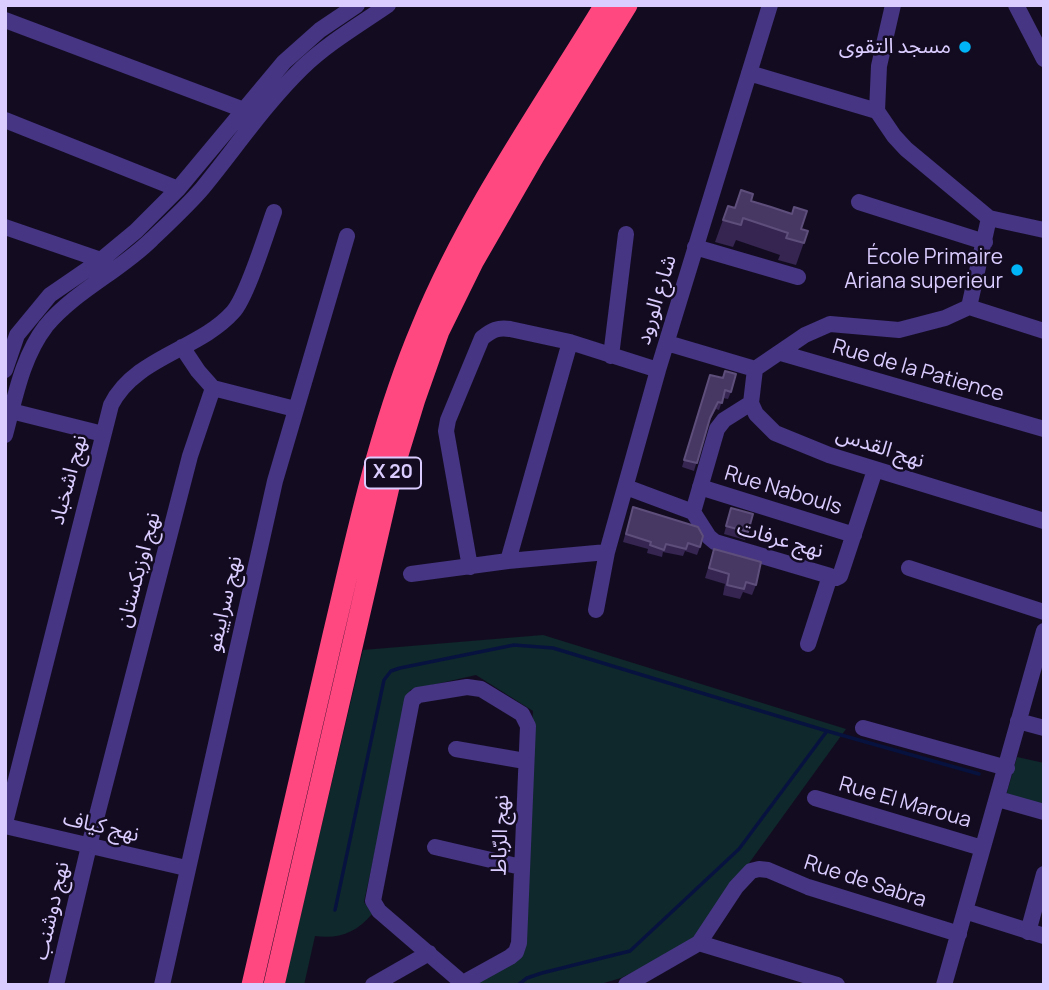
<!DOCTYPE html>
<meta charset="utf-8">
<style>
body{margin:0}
#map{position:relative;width:1049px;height:990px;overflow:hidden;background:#130c21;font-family:Manrope,sans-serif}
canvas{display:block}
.frame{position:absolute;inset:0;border:7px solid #dbccff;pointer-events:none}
</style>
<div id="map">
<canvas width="1049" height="990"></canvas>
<div class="frame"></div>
</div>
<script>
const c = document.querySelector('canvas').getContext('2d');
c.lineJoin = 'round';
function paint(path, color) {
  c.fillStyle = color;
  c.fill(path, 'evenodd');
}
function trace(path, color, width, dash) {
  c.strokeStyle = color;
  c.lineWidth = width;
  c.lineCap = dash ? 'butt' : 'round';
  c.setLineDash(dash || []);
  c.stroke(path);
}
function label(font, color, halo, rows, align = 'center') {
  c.font = font + ' Manrope,"Noto Sans Arabic",sans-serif';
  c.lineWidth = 5;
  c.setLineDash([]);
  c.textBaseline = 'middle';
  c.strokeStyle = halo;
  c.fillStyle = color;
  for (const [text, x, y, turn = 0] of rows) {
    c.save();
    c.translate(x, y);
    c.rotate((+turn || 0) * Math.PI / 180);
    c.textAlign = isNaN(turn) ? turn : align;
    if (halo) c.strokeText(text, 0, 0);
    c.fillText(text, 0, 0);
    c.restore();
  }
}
paint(new Path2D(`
 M543 635 846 729 692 942 621 978 597 985H475L522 954 533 711 476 675 410 690 364 902 372 914C356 933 339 939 315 936L304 985H284L363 650Z
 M1017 757 1044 763V805L1006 796Z`), '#0f282b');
trace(new Path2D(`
 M335 910 384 680 391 671 400 668 514 645 553 648 827 731 979 774
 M518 985 527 978 542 973 630 951 739 849 827 731`), '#07123f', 3.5);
trace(new Path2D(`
 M893 5 879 66 877 111 894 136 906 149 989 218 1044 230
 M1016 5 1044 59
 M5 20 244 110
 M749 73 877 111
 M5 120 178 189
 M859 202 985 242
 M5 227 101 260
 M695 247 798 277
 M969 307 1044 331
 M667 343 755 369 805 335 830 324 899 330 945 318 969 307 989 218
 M182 347 198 371 213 388
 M781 353 1044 429
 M611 356 626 234
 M755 369 751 403 756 414 775 433 829 455 1044 521
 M5 370 17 335 50 295 101 260 136 231 178 189 284 62 320 30 357 5
 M213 388 295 409
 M11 411 103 434
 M5 435C15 398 22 357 46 326 75 291 120 271 152 239 169 223 186 207 201 190 234 150 265 104 302 68 328 43 359 25 388 5
 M626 487 693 512
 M700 487 854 535
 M693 512 709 537 715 542 830 576
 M693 512 717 429 724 420 751 403
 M508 561 570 342
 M470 567 446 431 448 420 482 338C492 330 498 327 510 329L570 342 658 370
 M909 568 1044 612
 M411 574 508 561 607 552
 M596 610 607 552 658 370 770 5
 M808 644 830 576 836 578 840 576 875 470
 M1018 721 1044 728
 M863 728 1007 768
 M456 749 525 761
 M815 798 982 848
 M998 799 1044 812
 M5 823 111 405C135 357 199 350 233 312 247 297 266 234 274 212
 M5 826 186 868
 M435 847 521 867
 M965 911 1044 936
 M1028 932 1044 874
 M699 943 837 985
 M463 983 510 957 516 952 519 943 528 726 522 714 481 689 467 687 418 695 412 700 373 901 379 911 465 985
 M56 985 89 846 190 456 213 388
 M162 985 275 481 347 236
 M373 985 429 953
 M626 985 699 943 736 887 751 871 759 869 768 870 808 887 959 934
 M944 985 1044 631`), '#453582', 16);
trace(new Path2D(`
 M252 985C279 868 306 752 333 635 358 530 380 425 422 326 469 212 541 110 605 5
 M274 985 392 474 415 399 439 331 473 262 534 156 627 5`), '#ff4780', 21);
paint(new Path2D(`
 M741 190 751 201 801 229 808 231 796 265 778 260 780 255 736 240 733 247 715 242 728 206 734 208Z
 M725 371 731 392 728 399 723 398 719 410 716 409 708 424 694 471 682 467 708 382 722 378Z
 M633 507 700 547 697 555 685 551 683 556 663 552 662 557 647 553 648 549 623 542Z
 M731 508 748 532 745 540 724 534Z
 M714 549 756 585 752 595 743 592 740 599 723 595 725 584 705 578Z`), '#352550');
const building = new Path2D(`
 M741 190 753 194 751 201 771 207 792 214 794 207 807 211 801 229 808 231 804 243 786 238 788 233 743 218 741 225 723 220 728 206 735 208Z
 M725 371 736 374 731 392 725 390 722 403 718 402 710 418 697 463 684 460 710 375 723 378Z
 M633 507 698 527 703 536 700 547 688 543 686 549 666 544 664 550 650 545 651 542 626 534Z
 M731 508 753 514 748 532 726 526Z
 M714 549 761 562 756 585 746 582 744 589 727 585 729 574 709 568Z`);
paint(building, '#463763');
trace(building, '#5e4e7b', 2);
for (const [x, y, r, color] of [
 [965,47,7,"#00b5f7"],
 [1017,270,7,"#00b5f7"]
]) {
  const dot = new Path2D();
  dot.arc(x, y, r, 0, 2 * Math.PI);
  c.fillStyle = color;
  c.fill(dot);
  trace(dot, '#130c21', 2.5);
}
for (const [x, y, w] of [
 [393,473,56]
]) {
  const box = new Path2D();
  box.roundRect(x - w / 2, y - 15.5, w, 31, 5);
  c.fillStyle = '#130c21';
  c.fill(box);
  trace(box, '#dbccff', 2);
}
label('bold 19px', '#dbccff', null, [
 ["X 20",393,473]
]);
label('21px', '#dbccff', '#130c21', [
 ["مسجد التقوى",951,47],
 ["École Primaire",1003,258],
 ["Ariana superieur",1003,282]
], 'right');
label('21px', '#dbccff', '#130c21', [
 ["شارع الورود",657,300,-73],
 ["Rue de la Patience",918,371,16],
 ["نهج القدس",880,448,18],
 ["نهج اشخباد",69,480,-75],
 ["Rue Nabouls",783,491,17],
 ["نهج عرفات",780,540,16],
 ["نهج اوزبكستان",139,570,-75],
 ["نهج سراييفو",225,604,-77],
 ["Rue El Maroua",905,803,16],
 ["نهج كياف",101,827,13],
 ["نهج الرّباط",501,835,-88],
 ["Rue de Sabra",865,882,18],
 ["نهج دوشنب",52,911,-77]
]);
</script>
